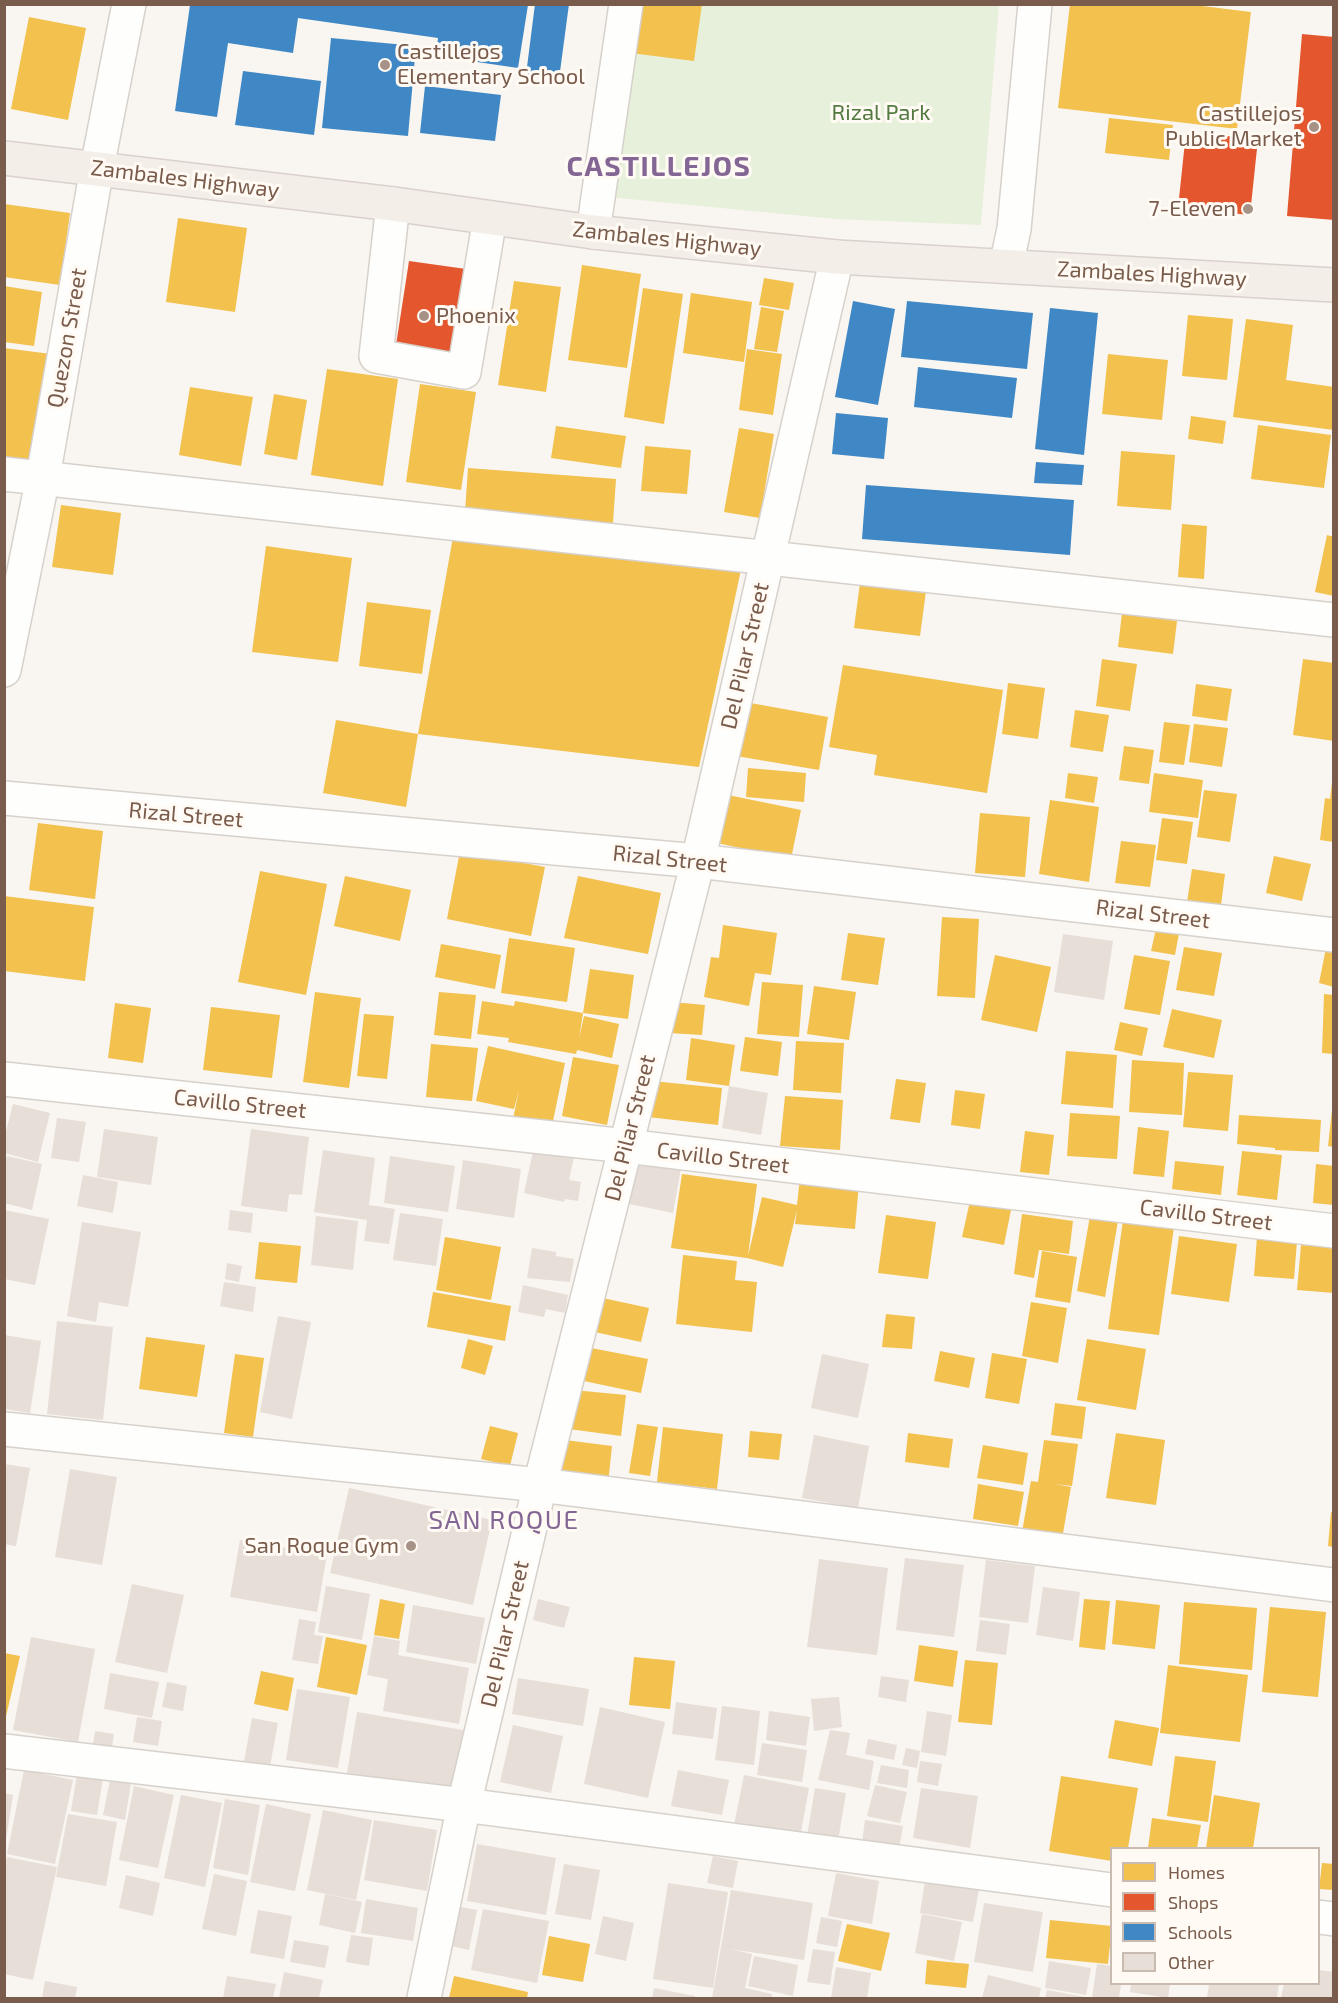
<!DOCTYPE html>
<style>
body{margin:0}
#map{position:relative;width:1338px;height:2003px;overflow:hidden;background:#f9f5f0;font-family:"Exo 2",sans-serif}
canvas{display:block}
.frame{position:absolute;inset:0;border:6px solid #7a5c4d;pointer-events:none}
.legend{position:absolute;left:1110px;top:1847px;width:210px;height:138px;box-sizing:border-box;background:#fffaf3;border:2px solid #cabbb1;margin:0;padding:8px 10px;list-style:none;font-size:18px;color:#7a5c4d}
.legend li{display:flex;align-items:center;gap:12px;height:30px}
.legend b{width:30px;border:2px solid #cabbb1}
</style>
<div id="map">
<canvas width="1338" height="2003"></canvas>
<div class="frame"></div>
<ul class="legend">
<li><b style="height:16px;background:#f2c14e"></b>Homes</li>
<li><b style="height:16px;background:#e4572e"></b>Shops</li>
<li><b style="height:16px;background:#3f88c5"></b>Schools</li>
<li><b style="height:16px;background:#e6ded7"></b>Other</li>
</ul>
</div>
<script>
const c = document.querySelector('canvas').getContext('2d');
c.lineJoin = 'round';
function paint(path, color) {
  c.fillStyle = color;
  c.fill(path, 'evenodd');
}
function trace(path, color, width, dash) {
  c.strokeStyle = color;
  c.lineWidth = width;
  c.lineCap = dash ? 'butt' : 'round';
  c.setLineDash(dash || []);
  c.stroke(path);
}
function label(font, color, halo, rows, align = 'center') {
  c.font = font + ' "Exo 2",sans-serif';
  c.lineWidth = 6;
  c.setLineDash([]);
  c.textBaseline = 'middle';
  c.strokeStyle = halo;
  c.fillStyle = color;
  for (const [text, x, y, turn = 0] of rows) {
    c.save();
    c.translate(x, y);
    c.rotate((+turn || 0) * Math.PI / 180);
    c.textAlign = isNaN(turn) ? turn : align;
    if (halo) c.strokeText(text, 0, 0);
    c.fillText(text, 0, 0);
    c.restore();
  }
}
paint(new Path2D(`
 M632 5H999L981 225 835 219 608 197Z`), '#e7f0db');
paint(new Path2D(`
 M637 4H702L694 61 631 53Z
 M1070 4H1186L1251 12 1237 129 1058 108Z
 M29 17 86 28 68 120 11 109Z
 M1109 118 1173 125 1169 160 1105 153Z
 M4 204 70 213 60 285 4 277Z
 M178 218 247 228 235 312 166 302Z
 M582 265 641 274 627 368 568 360Z
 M764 278 794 283 789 310 759 305Z
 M514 281 561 287 546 392 498 385Z
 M4 286 42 292 34 346 4 342Z
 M643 288 683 294 664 424 624 417Z
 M691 293 752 302 744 362 683 353Z
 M761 307 784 311 777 352 754 349Z
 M1188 315 1233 319 1227 380 1182 376Z
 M1246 319 1293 325 1286 380 1334 387V430L1233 417Z
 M4 348 51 354 35 461 4 456Z
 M747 349 782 354 773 415 739 410Z
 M1108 354 1168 360 1162 420 1102 414Z
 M327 369 398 379 383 486 311 475Z
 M420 384 476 392 461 490 406 482Z
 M190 387 253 397 241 466 179 455Z
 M274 394 307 400 297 460 264 454Z
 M1191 416 1226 421 1223 444 1188 439Z
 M1258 425 1331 435 1324 488 1251 479Z
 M556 426 626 436 621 468 551 458Z
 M739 428 774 434 760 518 724 512Z
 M645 446 691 450 687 494 641 491Z
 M1121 451 1175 455 1171 510 1117 506Z
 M468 468 616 479 613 523 465 512Z
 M61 505 121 513 113 575 52 567Z
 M1182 524 1207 526 1204 579 1178 577Z
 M1327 535 1334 537V596L1315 592Z
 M453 537 742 565 699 767 418 734Z
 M266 546 352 558 338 662 252 652Z
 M860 583 926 591 920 636 854 628Z
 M367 602 431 610 422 674 359 666Z
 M1122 613 1177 621 1173 654 1118 647Z
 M1102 659 1137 664 1130 711 1096 706Z
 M1303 659 1334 663V741L1293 735Z
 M843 665 1003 690 987 793 874 775 877 755 829 747Z
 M1008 683 1045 688 1038 739 1002 734Z
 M1196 684 1232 689 1227 721 1192 716Z
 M745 702 828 717 819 770 736 756Z
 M1075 710 1109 715 1103 752 1070 747Z
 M336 720 418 734 406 807 323 793Z
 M1164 722 1190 725 1184 765 1159 762Z
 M1194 724 1228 728 1222 767 1189 762Z
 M1124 746 1154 750 1149 784 1119 780Z
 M748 768 806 773 804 802 746 797Z
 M1068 773 1098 777 1094 803 1065 798Z
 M1154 773 1203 780 1198 818 1149 812Z
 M1332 782H1334V842L1320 840 1325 798 1330 799Z
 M1204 790 1237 794 1230 842 1197 837Z
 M728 795 801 810 791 859 717 843Z
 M1050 800 1099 807 1089 882 1039 874Z
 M980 813 1030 817 1025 877 975 873Z
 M1162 818 1193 822 1187 864 1156 860Z
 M38 823 103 831 95 899 29 890Z
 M1121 841 1156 845 1150 887 1115 883Z
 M460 851 545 867 531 936 447 919Z
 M1274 856 1311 864 1302 901 1266 893Z
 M1192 869 1225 874 1220 913 1186 909Z
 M260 871 327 884 306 995 238 982Z
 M345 876 411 890 400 941 334 926Z
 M578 876 661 893 648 954 564 938Z
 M4 896 94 907 85 981 4 971Z
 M942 917 979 919 975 998 937 996Z
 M723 925 777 933 771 975 755 973 749 1006 704 997 711 957 719 958Z
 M1156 929 1179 933 1175 955 1151 951Z
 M848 933 885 938 878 985 841 980Z
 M509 938 575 948 567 1002 501 993Z
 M441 944 501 955 495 989 435 977Z
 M1184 947 1222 953 1214 996 1176 990Z
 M1326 948 1334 949V987L1319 983Z
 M995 955 1051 967 1037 1032 981 1020Z
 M1134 955 1170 961 1160 1015 1124 1009Z
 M590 969 634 975 628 1019 583 1013 579 1039 584 1016 619 1024 612 1058 577 1050 576 1054 508 1042 509 1038 477 1034 482 1001 514 1006 515 1001 583 1013Z
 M762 982 803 985 799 1037 757 1034Z
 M814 986 856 992 849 1040 807 1034Z
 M315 992 361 998 349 1088 303 1082Z
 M439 992 476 995 471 1039 434 1035Z
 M1324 994 1334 995V1054L1322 1053Z
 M672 1002 705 1005 702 1035 669 1033Z
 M115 1003 151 1008 143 1063 108 1058Z
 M211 1007 280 1015 272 1078 203 1070Z
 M1172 1009 1222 1020 1214 1058 1163 1047Z
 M364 1014 394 1016 387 1079 357 1076Z
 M1120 1022 1148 1028 1142 1056 1114 1050Z
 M745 1037 782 1042 778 1076 740 1071Z
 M691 1038 735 1045 729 1086 686 1080Z
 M796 1041 844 1043 841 1093 793 1090Z
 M431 1044 478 1048 472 1101 426 1097Z
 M488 1046 565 1063 552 1126 513 1119 519 1090 514 1109 476 1101Z
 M1066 1051 1117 1055 1113 1108 1061 1104Z
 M573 1057 619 1065 607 1125 562 1116Z
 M1132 1060 1184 1063 1182 1115 1129 1112Z
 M1188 1072 1233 1075 1228 1131 1183 1127Z
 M896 1079 926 1083 920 1123 890 1119Z
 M652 1081 722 1088 718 1125 648 1117Z
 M955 1090 985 1094 980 1129 951 1125Z
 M785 1096 843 1100 840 1150 780 1146Z
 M1332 1110H1334V1147L1328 1146Z
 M1070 1113 1120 1116 1117 1159 1067 1156Z
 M1239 1115 1321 1120 1319 1152 1275 1150V1148L1237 1144Z
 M1138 1127 1169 1131 1164 1177 1133 1174Z
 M1025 1131 1054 1135 1049 1175 1020 1172Z
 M1242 1151 1282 1155 1277 1200 1237 1195Z
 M1175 1161 1224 1166 1221 1195 1172 1189Z
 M1316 1164 1334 1166V1205L1313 1203Z
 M682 1174 757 1184 748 1256 762 1197 797 1205 800 1177 859 1183 855 1229 795 1224 797 1210 783 1267 747 1258 671 1248Z
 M970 1201 1011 1210 1004 1245 962 1237Z
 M1091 1210 1119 1215 1105 1297 1077 1291Z
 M1022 1214 1073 1221 1069 1254 1039 1250 1034 1278 1014 1274Z
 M886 1215 936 1222 928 1279 878 1273Z
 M1123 1220 1174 1227 1159 1335 1108 1329Z
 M1179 1236 1237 1244 1229 1302 1171 1294Z
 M445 1237 501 1247 491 1300 436 1290Z
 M1257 1237 1297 1241 1294 1279 1254 1276Z
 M259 1242 301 1246 297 1283 255 1279Z
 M1301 1245 1334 1247V1293L1297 1290Z
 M1042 1251 1077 1257 1070 1303 1035 1297Z
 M683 1255 737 1261 735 1280 757 1282 752 1332 676 1324Z
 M433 1292 511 1306 505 1341 427 1327Z
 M598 1297 649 1308 641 1342 590 1331Z
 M1031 1302 1067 1308 1058 1363 1022 1356Z
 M886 1314 915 1317 912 1349 882 1347Z
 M146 1337 205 1345 197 1397 139 1389Z
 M468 1339 493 1346 485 1375 461 1368Z
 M1087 1339 1146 1349 1136 1410 1077 1400Z
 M586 1347 648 1359 641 1393 579 1380Z
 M940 1351 975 1358 969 1388 934 1381Z
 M992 1353 1027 1359 1019 1404 985 1398Z
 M235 1354 264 1358 253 1437 224 1433Z
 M573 1390 626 1395 621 1436 569 1429Z
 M1055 1403 1086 1407 1082 1439 1051 1435Z
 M637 1424 658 1427 650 1476 629 1473Z
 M490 1426 518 1433 510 1466 481 1459Z
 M663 1427 723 1434 717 1489 657 1482Z
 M750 1431 782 1434 779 1460 748 1457Z
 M908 1433 953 1439 949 1468 905 1462Z
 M1116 1433 1165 1440 1156 1505 1106 1498Z
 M565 1440 612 1446 608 1484 561 1480Z
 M1044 1440 1078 1444 1072 1486 1055 1484 1071 1487 1062 1539 1022 1532 1031 1481 1038 1482Z
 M983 1445 1028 1453 1023 1485 977 1478Z
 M978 1484 1024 1492 1018 1526 973 1519Z
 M1331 1512 1334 1513V1547L1328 1546Z
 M380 1599 405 1604 399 1639 374 1635Z
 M1084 1599 1110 1601 1105 1650 1079 1647Z
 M1116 1600 1160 1605 1155 1649 1112 1644Z
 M1184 1602 1257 1608 1252 1670 1179 1664Z
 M1270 1607 1326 1612 1318 1697 1262 1692Z
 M326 1637 367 1645 357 1695 317 1687Z
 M919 1645 958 1651 953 1687 914 1681Z
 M4 1653 20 1656 5 1721H4Z
 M634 1657 675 1661 670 1709 629 1705Z
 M965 1660 998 1663 992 1725 958 1722Z
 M1168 1665 1248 1675 1240 1742 1160 1733Z
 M261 1671 294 1678 288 1711 254 1704Z
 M1115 1720 1159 1728 1152 1766 1108 1758Z
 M1175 1756 1216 1761 1208 1822 1167 1816Z
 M1061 1776 1138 1788 1128 1848H1112V1861L1049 1851Z
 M1214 1795 1260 1803 1253 1848H1206Z
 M1152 1818 1201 1825 1197 1848H1148Z
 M1322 1863 1334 1864V1890L1319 1889Z
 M1050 1920 1112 1926 1108 1964 1046 1958Z
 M847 1924 890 1933 881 1971 838 1961Z
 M549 1936 590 1944 583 1982 542 1975Z
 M927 1960 969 1964 966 1988 925 1984Z
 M454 1976 528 1992 527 1998H449Z`), '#f2c14e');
paint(new Path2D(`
 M1302 34 1334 37V220L1287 216Z
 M1186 132 1258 139 1250 215 1178 208Z
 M409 261 466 269 454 353 396 345Z`), '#e4572e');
paint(new Path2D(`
 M535 4H569L559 79 526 75Z
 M190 5H528L518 68 436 56 438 38 298 18 293 53 228 43 217 117 175 111Z
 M331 38 416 46 408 136 322 128Z
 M243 71 321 81 314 135 235 125Z
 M425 86 501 95 495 141 420 133Z
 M853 301 895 309 878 405 835 397Z
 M907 301 1033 313 1027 369 901 357Z
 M1050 308 1098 313 1084 455 1035 449Z
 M918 367 1017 378 1012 418 914 407Z
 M836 413 888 418 884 459 832 454Z
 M1036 462 1084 465 1082 485 1034 483Z
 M866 485 1074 500 1070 555 862 539Z`), '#3f88c5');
paint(new Path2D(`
 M1063 934 1113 941 1104 1000 1054 992Z
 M729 1086 768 1093 761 1135 722 1128Z
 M13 1104 50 1113 38 1162 4 1153V1139Z
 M57 1118 86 1122 79 1162 51 1158Z
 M104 1129 158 1137 151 1185 97 1177Z
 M251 1129 309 1137 302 1195 289 1194 287 1212 241 1206Z
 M534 1147 574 1157 569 1180 581 1182 578 1201 565 1199 564 1202 524 1193Z
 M323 1150 375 1158 369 1205 395 1209 389 1244 364 1241 367 1220 314 1212Z
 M629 1153 682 1163 673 1213 620 1202Z
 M7 1156 42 1164 32 1210 4 1203V1168Z
 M390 1156 455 1166 448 1212 384 1203Z
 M463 1160 521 1169 514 1218 456 1209Z
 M83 1175 118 1182 113 1213 77 1206Z
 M4 1210 49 1219 35 1285 4 1279Z
 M230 1210 253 1213 251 1233 228 1230Z
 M400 1213 443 1219 436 1266 393 1260Z
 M316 1216 358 1221 353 1270 311 1265Z
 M82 1222 141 1232 128 1307 99 1302 96 1322 67 1316Z
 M532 1248 556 1252V1256L574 1259 570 1282 527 1278Z
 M227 1263 242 1266 239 1282 225 1279Z
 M224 1282 256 1287 253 1312 220 1306Z
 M523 1285 568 1295 565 1313 546 1309 544 1317 518 1312Z
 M278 1316 311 1322 292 1419 260 1412Z
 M57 1321 113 1327 103 1420 47 1414Z
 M4 1335 41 1341 30 1413 4 1409Z
 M822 1354 869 1364 858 1418 811 1408Z
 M814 1435 869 1446 858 1508 802 1498Z
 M4 1464 30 1468 16 1546 4 1544Z
 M70 1469 117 1477 102 1565 55 1557Z
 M349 1488 492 1520 473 1605 330 1573Z
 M240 1540 327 1555 317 1612 230 1597Z
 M905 1558 964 1565 954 1637 896 1630Z
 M819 1559 888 1568 877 1655 807 1647Z
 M986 1560 1035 1566 1028 1623 979 1617Z
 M132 1584 184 1595 167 1673 115 1662Z
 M326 1586 370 1594 362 1640 318 1632Z
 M1043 1587 1080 1592 1073 1641 1036 1635Z
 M538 1599 570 1607 564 1628 533 1620Z
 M413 1605 485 1618 476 1664 406 1652Z
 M299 1619 316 1622 314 1635 323 1636 318 1664 292 1660Z
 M980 1620 1010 1624 1006 1655 976 1651Z
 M374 1636 400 1641 398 1655 469 1668 459 1724 383 1711 388 1679 367 1675Z
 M31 1637 95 1649 78 1742 13 1730Z
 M110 1673 159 1682 152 1718 104 1709Z
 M881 1676 909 1680 906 1702 878 1697Z
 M518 1678 589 1689 583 1726 512 1714Z
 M167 1682 187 1686 183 1711 162 1707Z
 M297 1689 350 1697 338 1768 286 1760Z
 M839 1697 842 1727 814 1731 811 1699Z
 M676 1702 717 1708 713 1739 672 1734Z
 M722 1706 760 1711 754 1765 715 1760Z
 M600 1707 665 1722 648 1798 584 1784Z
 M769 1711 810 1717 806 1746 766 1740Z
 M927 1711 952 1715 946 1756 921 1752Z
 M357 1712 463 1730 454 1790 347 1773Z
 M137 1717 162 1721 158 1746 133 1742Z
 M252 1718 278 1723 270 1766 244 1761Z
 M513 1725 563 1736 551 1793 500 1782Z
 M830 1730 850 1733 846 1755 874 1761 869 1790 818 1780Z
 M95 1731 114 1734 111 1753 92 1750Z
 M868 1739 897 1745 894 1760 865 1754Z
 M762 1743 807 1750 802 1782 757 1775Z
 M906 1748 920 1751 917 1768 902 1765Z
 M920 1761 942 1764 938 1786 917 1782Z
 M881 1765 909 1770 907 1788 877 1783Z
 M24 1770 73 1780 55 1864 7 1854Z
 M678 1770 729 1780 722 1815 671 1806Z
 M77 1774 103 1778 97 1815 71 1811Z
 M744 1775 809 1788 800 1838 734 1825Z
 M110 1780 131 1783 125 1820 103 1815Z
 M875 1785 907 1792 900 1823 867 1816Z
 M134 1786 174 1795 158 1868 119 1860Z
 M815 1788 846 1793 838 1841 807 1836Z
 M921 1788 978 1796 970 1848 913 1838Z
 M4 1793 13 1795 6 1840H4Z
 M181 1795 222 1803 205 1887 164 1878Z
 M225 1799 260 1805 248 1875 213 1868Z
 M266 1804 311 1814 295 1891 250 1882Z
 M323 1810 372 1820 356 1900 307 1890Z
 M68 1814 117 1822 106 1886 56 1877Z
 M374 1820 437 1830 427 1891 364 1880Z
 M865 1820 903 1826 899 1849 862 1843Z
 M477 1844 556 1858 546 1915 467 1901Z
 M713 1856 738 1861 733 1888 707 1883Z
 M7 1857 57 1867 33 1980 4 1974V1867Z
 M564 1864 600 1870 591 1920 555 1914Z
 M836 1873 879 1881 872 1924 828 1916Z
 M214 1874 247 1881 236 1936 202 1929Z
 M126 1875 160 1883 153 1916 119 1908Z
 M925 1881 979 1889 973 1922 920 1913Z
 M668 1883 728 1892 713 1988 653 1979Z
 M731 1890 813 1903 804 1960 730 1949 752 1954 745 1988 772 1994 771 1998H712Z
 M325 1894 362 1902 355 1933 319 1925Z
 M366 1899 418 1908 413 1941 361 1933Z
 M984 1903 1043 1912 1033 1972 974 1962Z
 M455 1906 477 1910 469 1950 446 1945Z
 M483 1909 549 1921 537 1983 471 1970Z
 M258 1910 292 1916 284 1959 250 1953Z
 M922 1914 962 1922 954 1961 915 1953Z
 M603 1916 634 1923 626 1961 595 1954Z
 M821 1917 842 1921 837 1947 816 1943Z
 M351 1935 373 1938 369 1966 346 1962Z
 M294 1940 329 1946 325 1968 290 1962Z
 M813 1949 835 1952 830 1985 807 1982Z
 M754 1956 798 1965 793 1996 748 1986Z
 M1049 1961 1091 1968 1086 1995 1045 1988Z
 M1097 1964 1112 1966V1984H1121L1119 1998H1092Z
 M836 1967 871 1973 867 1998H831Z
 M1318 1970 1334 1972V1998H1281L1284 1984H1318Z
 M284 1972 323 1980 319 1998H279Z
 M988 1975 1041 1988 1039 1998H982Z
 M227 1976 276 1984 273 1998H223Z
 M45 1981 77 1987 75 1998H42Z
 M1131 1984H1170L1168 1998 1130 1992Z
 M1209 1984H1279L1277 1998H1207Z
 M654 1988 695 1996V1998H652Z
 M1047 1990 1085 1997V1998H1045Z`), '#e6ded7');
const minor = new Path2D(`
 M393 204 376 356 464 372 490 218
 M593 232 626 4
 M1006 266 1014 229 1035 4
 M4 474 1334 620
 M4 670 43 477 97 168 129 4
 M4 798 698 861 1334 935
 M4 1079 626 1146 1334 1231
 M4 1429 540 1485 1334 1585
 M4 1751 464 1805 1112 1890
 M1318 1917 1334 1919
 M424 1998 464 1805 540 1485 698 861 837 257`);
const major = new Path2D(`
 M4 158 393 204 593 232 837 257 1334 285`);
trace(minor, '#d7d1cb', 36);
trace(major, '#dad1cc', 36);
trace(minor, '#fefefd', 33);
trace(major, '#f3eee8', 33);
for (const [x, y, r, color] of [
 [385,65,6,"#a69286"],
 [1314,127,6,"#a69286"],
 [1248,209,6,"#a69286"],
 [424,316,6,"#a69286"],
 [411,1546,6,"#a69286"]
]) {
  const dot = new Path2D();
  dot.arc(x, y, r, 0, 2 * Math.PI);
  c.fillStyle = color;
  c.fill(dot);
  trace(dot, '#fffaf3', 2);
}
label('22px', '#7a5c4d', '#fffaf3', [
 ["Castillejos",397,52,"left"],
 ["Elementary School",397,77,"left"],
 ["Castillejos",1302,114],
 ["Public Market",1302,139],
 ["7-Eleven",1236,209],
 ["Phoenix",436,316,"left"],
 ["San Roque Gym",399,1546]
], 'right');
label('22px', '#537a41', '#fffaf3', [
 ["Rizal Park",881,113]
]);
label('22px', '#7a5c4d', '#fffaf3', [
 ["Zambales Highway",185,179,7],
 ["Zambales Highway",667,239,6],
 ["Zambales Highway",1152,274,3],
 ["Quezon Street",67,338,-80],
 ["Del Pilar Street",745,656,-77],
 ["Rizal Street",186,815,5],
 ["Rizal Street",670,859,6],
 ["Rizal Street",1153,914,7],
 ["Cavillo Street",240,1104,6],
 ["Del Pilar Street",630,1128,-76],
 ["Cavillo Street",723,1158,7],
 ["Cavillo Street",1206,1215,7],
 ["Del Pilar Street",505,1634,-77]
]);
c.letterSpacing = '1.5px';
label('26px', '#846695', '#fffaf3', [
 ["SAN ROQUE",504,1520]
]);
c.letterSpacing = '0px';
c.letterSpacing = '1.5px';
label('bold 28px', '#846695', '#fffaf3', [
 ["CASTILLEJOS",659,167]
]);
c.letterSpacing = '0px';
</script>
